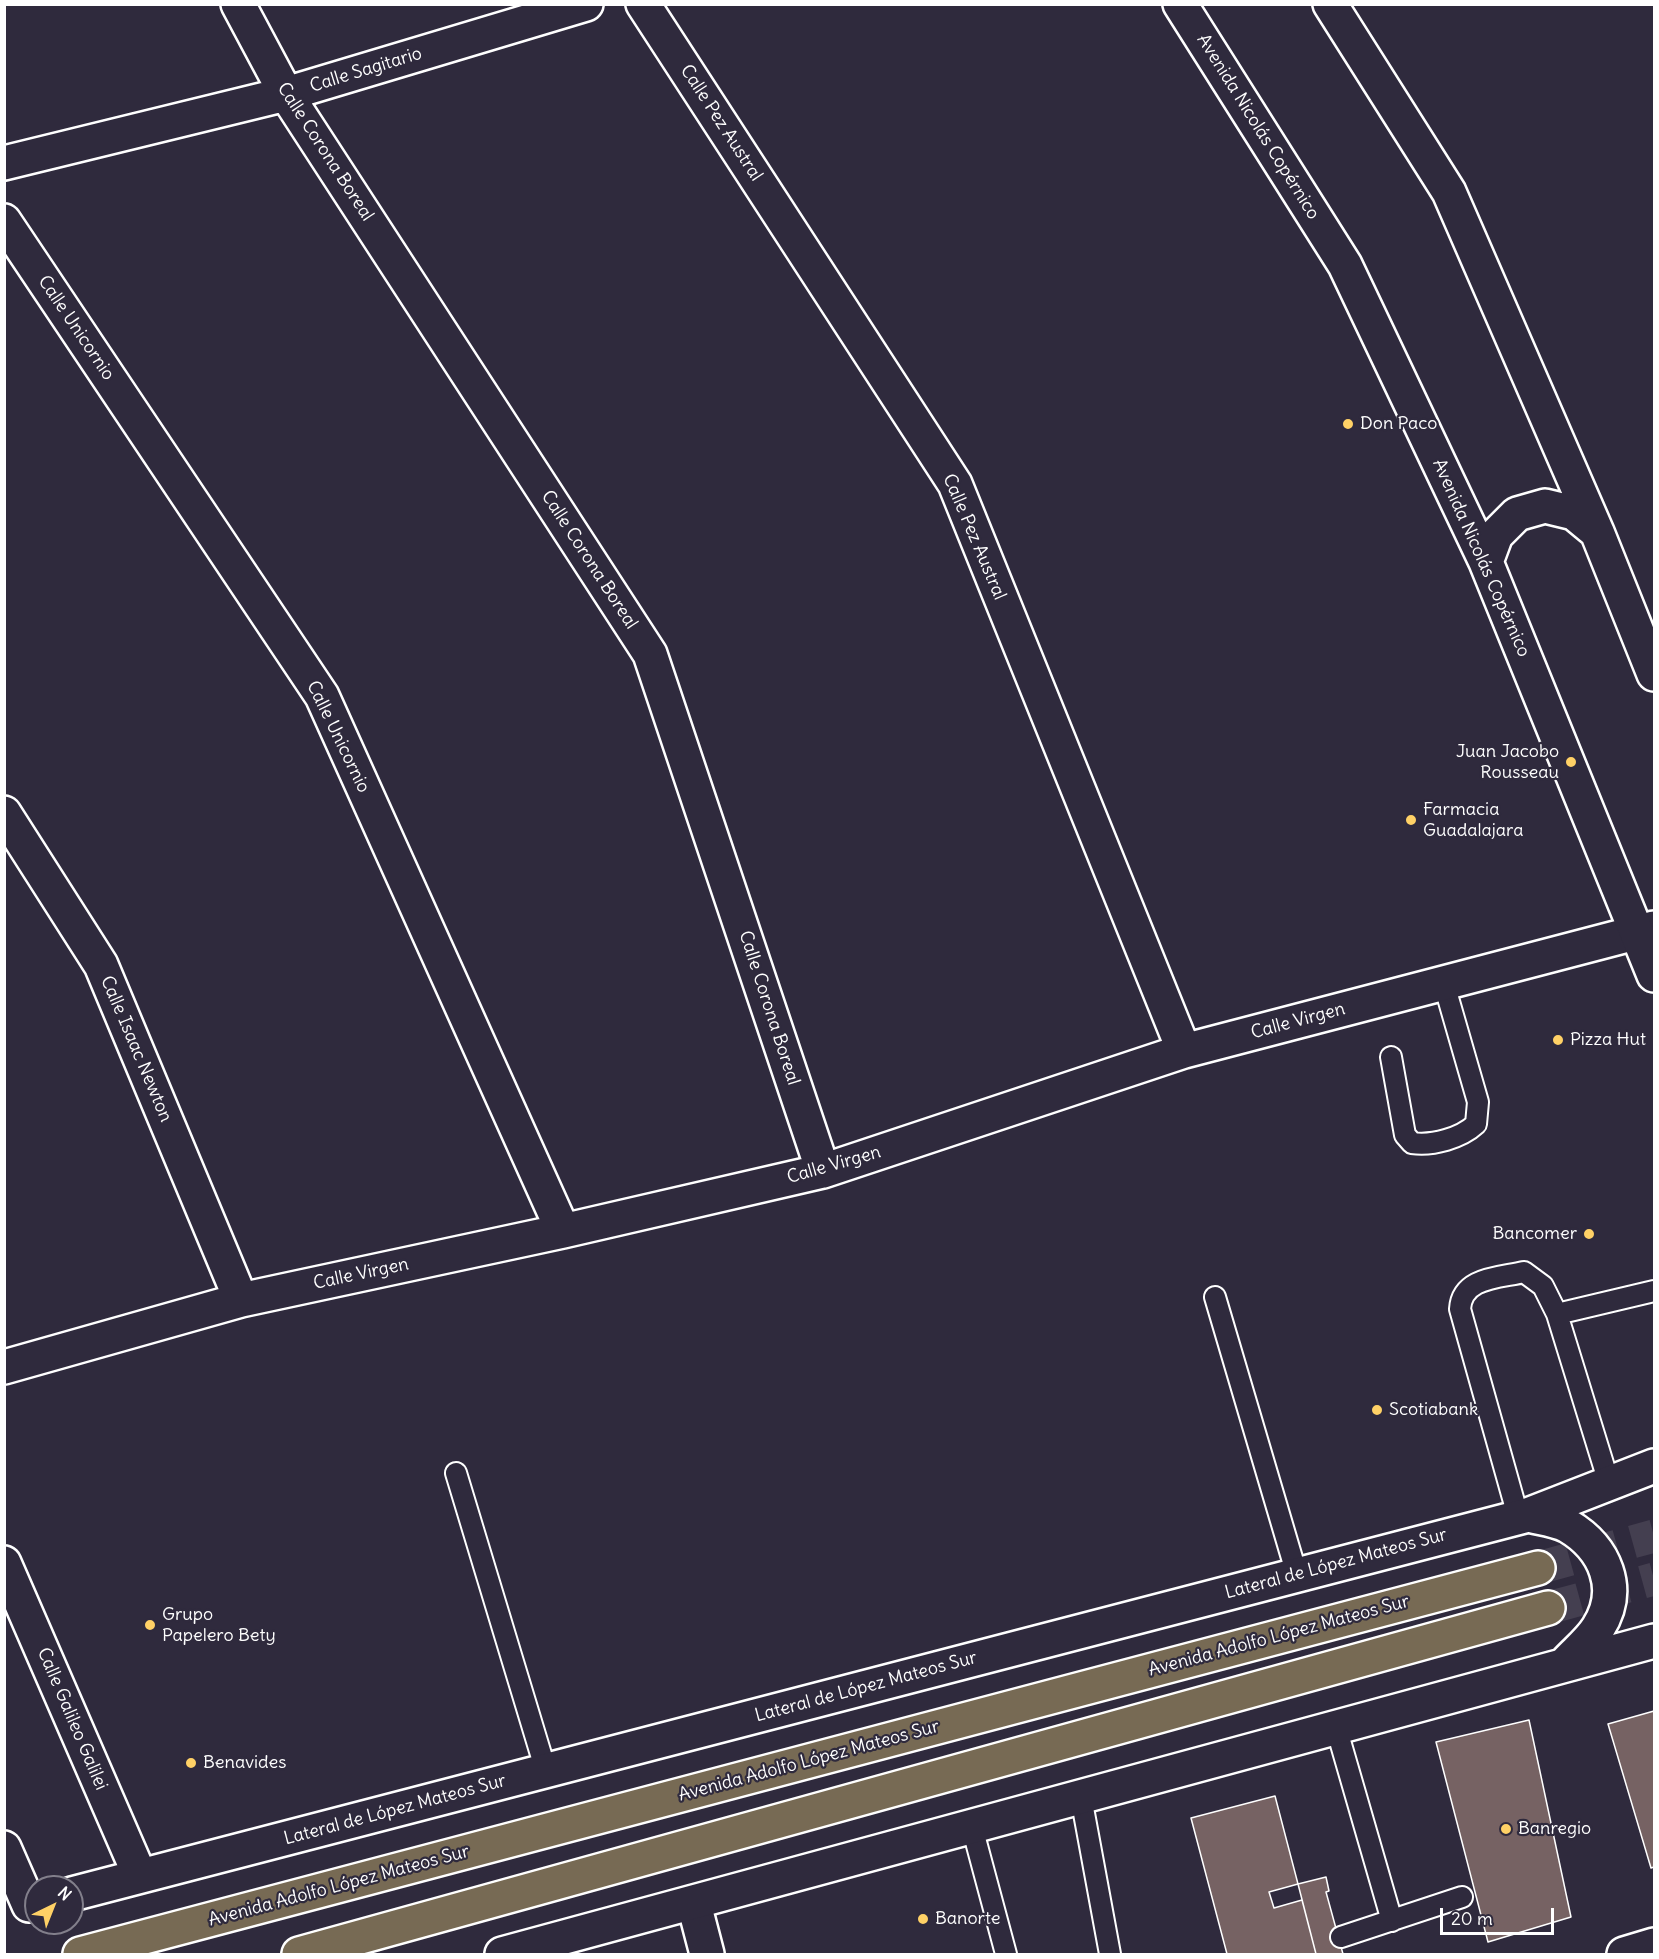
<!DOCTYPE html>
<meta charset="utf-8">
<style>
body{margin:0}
#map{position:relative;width:1659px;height:1959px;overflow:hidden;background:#2f2a3d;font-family:Delius,sans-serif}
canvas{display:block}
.frame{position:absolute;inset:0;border:6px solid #fff;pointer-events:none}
.north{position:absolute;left:24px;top:1875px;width:60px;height:60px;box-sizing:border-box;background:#2f2a3d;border:2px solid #827f8b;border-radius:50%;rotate:43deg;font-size:16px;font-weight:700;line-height:24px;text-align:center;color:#fff}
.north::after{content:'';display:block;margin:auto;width:21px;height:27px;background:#ffd166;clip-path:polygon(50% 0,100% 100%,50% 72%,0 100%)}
.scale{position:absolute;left:1440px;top:1908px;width:114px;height:27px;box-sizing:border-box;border:3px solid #fff;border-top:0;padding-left:8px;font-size:18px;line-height:21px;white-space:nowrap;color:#fff;-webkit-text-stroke:4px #2f2a3d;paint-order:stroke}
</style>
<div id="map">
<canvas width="1659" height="1959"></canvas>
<div class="frame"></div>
<div class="north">N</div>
<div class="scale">20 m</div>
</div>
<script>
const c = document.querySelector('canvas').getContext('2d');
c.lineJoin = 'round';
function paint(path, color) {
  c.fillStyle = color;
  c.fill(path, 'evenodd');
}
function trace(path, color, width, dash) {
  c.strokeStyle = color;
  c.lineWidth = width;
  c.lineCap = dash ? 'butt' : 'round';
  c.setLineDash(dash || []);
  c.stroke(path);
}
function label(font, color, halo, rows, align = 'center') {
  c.font = font + ' Delius,sans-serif';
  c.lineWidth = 4.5;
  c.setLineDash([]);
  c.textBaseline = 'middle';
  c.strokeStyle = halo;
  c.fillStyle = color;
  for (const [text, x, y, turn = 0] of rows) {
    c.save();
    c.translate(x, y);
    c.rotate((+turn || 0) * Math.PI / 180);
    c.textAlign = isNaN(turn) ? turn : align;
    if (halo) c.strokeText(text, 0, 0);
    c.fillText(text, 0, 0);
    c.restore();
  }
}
const building = new Path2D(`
 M1654 1711V1867L1651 1868 1608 1724Z
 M1529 1720 1571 1917 1488 1942 1436 1742Z
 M1275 1796 1298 1884 1269 1892 1274 1908 1302 1900 1316 1954H1227L1191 1818Z
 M1326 1877 1329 1891 1326 1892 1343 1954H1316L1298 1884Z`);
paint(building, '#766263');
trace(building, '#fff', 1.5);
trace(new Path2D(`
 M1538 1568 1654 1536
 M1548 1608 1654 1579`), '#443f50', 33, [33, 16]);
const lane = new Path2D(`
 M1391 1057 1405 1135 1412 1143C1433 1146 1461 1138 1476 1124L1478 1102 1444 984
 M1215 1297 1297 1575
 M1557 1314 1654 1291
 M456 1473 546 1771
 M1518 1516 1460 1309C1462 1277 1499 1278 1524 1272L1543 1286 1557 1314 1609 1483
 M1336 1727 1392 1921
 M1081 1797 1110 1954
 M972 1827 1006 1954
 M1341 1937 1462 1897`);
const street = new Path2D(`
 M238 4 286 94 650 654 823 1171
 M643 4 955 484 1184 1051
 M4 163 286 94 586 4
 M4 221 322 696 563 1231
 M4 813 101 965 241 1300
 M4 1367 241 1300 563 1231 823 1171 1184 1051 1654 928
 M694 1904 707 1954
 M1624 1954 1654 1945`);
const secondary = new Path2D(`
 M1180 4 1345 265 1486 562 1654 975
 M1330 4 1449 192 1597 532 1654 674
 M1486 562 1496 535 1517 514 1545 506 1574 513 1597 532
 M1528 1515C1540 1518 1557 1520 1568 1526 1605 1548 1623 1589 1598 1628 1590 1641 1576 1652 1566 1663
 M4 1563 140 1876
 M4 1848 29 1905
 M72 1894 1528 1515 1654 1466
 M502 1954 1654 1641`);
const primary = new Path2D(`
 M80 1954 1538 1568
 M299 1954 1548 1608`);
trace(lane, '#fff', 24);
trace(street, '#fff', 38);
trace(secondary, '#fff', 38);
trace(primary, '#fff', 38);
trace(lane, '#2f2a3d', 20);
trace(street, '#2f2a3d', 33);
trace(secondary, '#2f2a3d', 33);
trace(primary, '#776a54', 33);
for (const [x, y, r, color] of [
 [1348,424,6,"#ffd166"],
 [1571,762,6,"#ffd166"],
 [1411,820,6,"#ffd166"],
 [1558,1040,6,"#ffd166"],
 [1589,1234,6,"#ffd166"],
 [1377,1410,6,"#ffd166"],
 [150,1625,6,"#ffd166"],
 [191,1763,6,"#ffd166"],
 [1506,1829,6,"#ffd166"],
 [923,1919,6,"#ffd166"]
]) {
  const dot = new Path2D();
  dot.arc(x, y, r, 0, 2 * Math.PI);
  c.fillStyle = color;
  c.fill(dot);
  trace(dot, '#2f2a3d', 2);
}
label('18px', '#fff', '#2f2a3d', [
 ["Calle Sagitario",366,70,-17],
 ["Calle Pez Austral",721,123,57],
 ["Avenida Nicolás Copérnico",1258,127,58],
 ["Calle Corona Boreal",325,152,57],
 ["Calle Unicornio",76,328,56],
 ["Calle Pez Austral",974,537,67],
 ["Avenida Nicolás Copérnico",1481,558,66],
 ["Calle Corona Boreal",589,560,57],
 ["Calle Unicornio",338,737,64],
 ["Calle Corona Boreal",769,1008,72],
 ["Calle Virgen",1298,1021,-15],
 ["Calle Isaac Newton",136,1049,67],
 ["Calle Virgen",834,1165,-16],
 ["Calle Virgen",361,1274,-12],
 ["Lateral de López Mateos Sur",1336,1564,-15],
 ["Avenida Adolfo López Mateos Sur",1279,1636,-15],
 ["Lateral de López Mateos Sur",866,1687,-15],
 ["Calle Galileo Galilei",72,1719,67],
 ["Avenida Adolfo López Mateos Sur",809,1761,-15],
 ["Lateral de López Mateos Sur",395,1810,-15],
 ["Avenida Adolfo López Mateos Sur",339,1886,-15]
]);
label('18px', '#fff', '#2f2a3d', [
 ["Don Paco",1360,424],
 ["Juan Jacobo",1559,752,"right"],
 ["Rousseau",1559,773,"right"],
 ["Farmacia",1423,810],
 ["Guadalajara",1423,831],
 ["Pizza Hut",1570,1040],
 ["Bancomer",1577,1234,"right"],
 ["Scotiabank",1389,1410],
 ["Grupo",162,1615],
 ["Papelero Bety",162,1636],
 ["Benavides",203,1763],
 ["Banregio",1518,1829],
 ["Banorte",935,1919]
], 'left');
</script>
